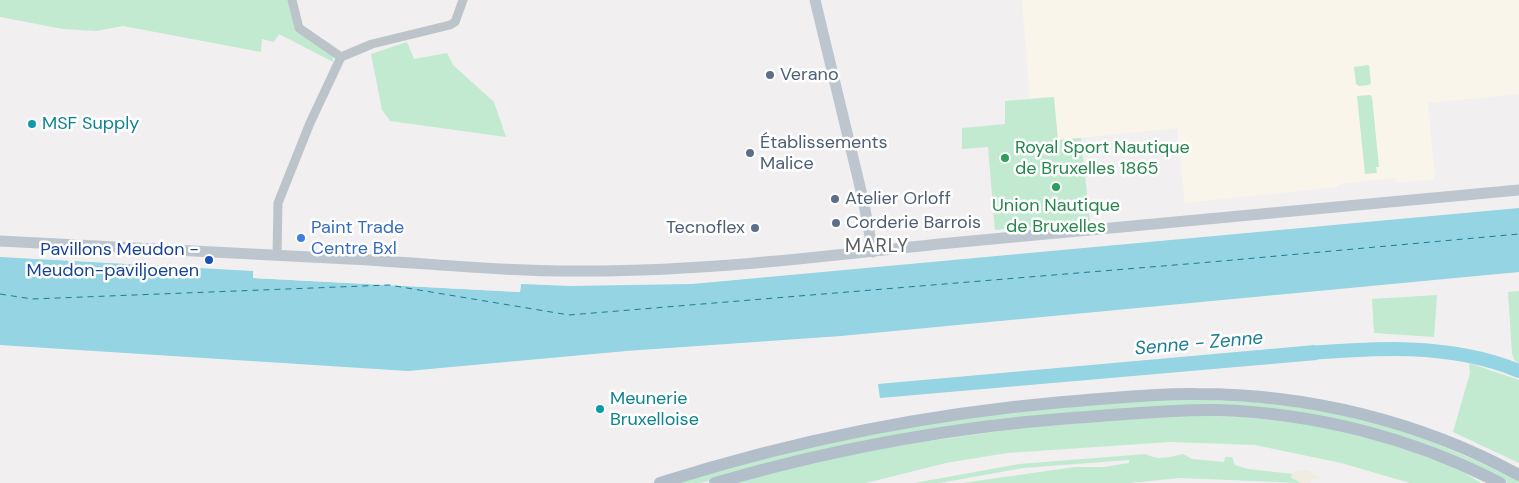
<!DOCTYPE html>
<meta charset="utf-8">
<style>
body{margin:0}
canvas{display:block;background:#f1efef}
</style>
<canvas width="1519" height="483"></canvas>
<script>
const c = document.querySelector('canvas').getContext('2d');
c.lineJoin = 'round';
function paint(path, color) {
  c.fillStyle = color;
  c.fill(path, 'evenodd');
}
function trace(path, color, width, dash) {
  c.strokeStyle = color;
  c.lineWidth = width;
  c.lineCap = dash ? 'butt' : 'round';
  c.setLineDash(dash || []);
  c.stroke(path);
}
function label(font, color, halo, rows, align = 'center') {
  c.font = font + ' "DM Sans",sans-serif';
  c.lineWidth = 5;
  c.setLineDash([]);
  c.textBaseline = 'middle';
  c.strokeStyle = halo;
  c.fillStyle = color;
  for (const [text, x, y, turn = 0] of rows) {
    c.save();
    c.translate(x, y);
    c.rotate((+turn || 0) * Math.PI / 180);
    c.textAlign = isNaN(turn) ? turn : align;
    if (halo) c.strokeText(text, 0, 0);
    c.fillText(text, 0, 0);
    c.restore();
  }
}
paint(new Path2D(`
 M1022 0H1519V94L1428 103 1435 179 1396 183 1395 178 1385 179 1340 184 1337 187 1319 189 1185 203 1177 128 1058 140 1054 97 1030 98Z`), '#faf5eb');
paint(new Path2D(`
 M0 0H288L294 23 333 56V62L279 34 274 42 262 39 261 52 123 26 96 31 63 29 0 17Z
 M407 42 414 59 447 53 453 65 494 102 506 137 390 121 382 110 371 54Z
 M1369 65 1371 83 1369 85 1359 86 1356 84 1354 67Z
 M1370 95 1372 97 1379 167H1376L1377 173 1365 174 1357 96Z
 M1054 97 1058 140 1081 138 1090 221 995 230 988 147 962 149V128L1005 124V101Z
 M1519 291V363L1515 361 1512 354 1508 292Z
 M1437 295 1434 337 1374 333 1372 299Z
 M1469 363 1519 380V463L1453 432 1470 373Z
 M1169 398 1295 404 1405 430 1519 479V483H1508L1478 468 1376 430 1170 407 773 463 701 483H675L744 461 933 420Z
 M1181 415 1243 417 1316 425 1388 443 1457 468 1481 483H1410L1341 463 1255 445 1170 442 1007 453 946 463 866 483H733L841 456 985 431Z
 M1146 454C1157 461 1171 457 1183 454L1192 459 1224 462 1225 457H1232L1235 465 1248 469 1293 474 1291 477 1301 483 1180 478 1130 483H962L1075 467H1104L1129 463V460L1023 468 940 483H914L1019 464Z`), '#c2ead1');
paint(new Path2D(`
 M1308 470 1321 479 1314 478 1310 483H1301L1290 477 1297 471Z`), '#f1ece2');
paint(new Path2D(`
 M1519 208V272L841 336 626 351 408 371 0 345V257L253 271V278L520 292 521 284 570 286 692 284Z
 M1315 345 1317 360 880 398 878 384Z`), '#94d4e3');
paint(new Path2D(`
 M1070 247 1015 254V252Z
 M253 269 255 276 518 290V283L521 281 520 292 253 278Z`), '#f1efef');
trace(new Path2D(`
 M1298 354C1372 348 1449 342 1519 371`), '#94d4e3', 14);
trace(new Path2D(`
 M0 294 32 299 389 285 569 315 1211 262 1519 234`), '#1b7d94', 1, [6, 5]);
trace(new Path2D(`
 M292 0 299 28 341 57
 M277 255 278 203 310 123 341 57 372 44 450 25 455 22 463 0`), '#bcc4ca', 9);
trace(new Path2D(`
 M815 0 863 199 873 252
 M0 241C116 248 233 252 349 259 428 263 507 272 585 271 704 271 821 257 939 244L1519 190`), '#bdc6cf', 11);
trace(new Path2D(`
 M660 483C792 441 925 414 1063 402 1107 399 1152 393 1196 394 1308 394 1420 421 1519 475
 M715 483C832 449 950 427 1072 418 1120 415 1168 409 1217 410 1315 413 1413 438 1500 483`), '#b2bfcb', 12);
for (const [x, y, r, color] of [
 [770,75,5,"#5c6f8a"],
 [32,124,5,"#0f9aa8"],
 [750,153,5,"#5c6f8a"],
 [1005,158,5,"#2e9e5b"],
 [1056,187,5,"#2e9e5b"],
 [835,199,5,"#5c6f8a"],
 [836,223,5,"#5c6f8a"],
 [755,228,5,"#5c6f8a"],
 [301,238,5,"#3f7fe0"],
 [209,260,5,"#1a4fb4"],
 [600,409,5,"#0f9aa8"]
]) {
  const dot = new Path2D();
  dot.arc(x, y, r, 0, 2 * Math.PI);
  c.fillStyle = color;
  c.fill(dot);
  trace(dot, '#fff', 2);
}
label('18px', '#4e5e75', '#fff', [
 ["Verano",780,75],
 ["Établissements",760,143],
 ["Malice",760,164],
 ["Atelier Orloff",845,199],
 ["Corderie Barrois",846,223],
 ["Tecnoflex",745,228,"right"]
], 'left');
label('18px', '#0d838f', '#fff', [
 ["MSF Supply",42,124],
 ["Meunerie",610,399],
 ["Bruxelloise",610,420]
], 'left');
label('18px', '#27864d', '#fff', [
 ["Royal Sport Nautique",1015,148],
 ["de Bruxelles 1865",1015,169],
 ["Union Nautique",1056,206,"center"],
 ["de Bruxelles",1056,227,"center"]
], 'left');
label('18px', '#366cbe', '#fff', [
 ["Paint Trade",311,228],
 ["Centre Bxl",311,249]
], 'left');
label('18px', '#164399', '#fff', [
 ["Pavillons Meudon -",199,250],
 ["Meudon-paviljoenen",199,271]
], 'right');
c.letterSpacing = '1px';
label('19px', '#5c6063', '#fff', [
 ["MARLY",877,247]
]);
c.letterSpacing = '0px';
label('italic 19px', '#1b7d94', '#fff', [
 ["Senne - Zenne",1199,344,-5]
]);
</script>
